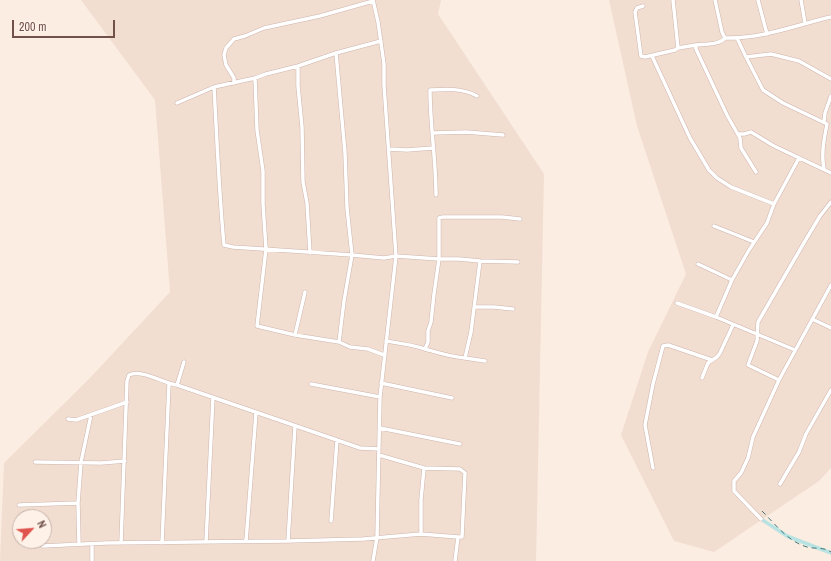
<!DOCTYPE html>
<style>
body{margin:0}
#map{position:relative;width:831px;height:561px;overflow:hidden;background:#fbede2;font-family:"Archivo Narrow",sans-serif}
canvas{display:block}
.north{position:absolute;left:12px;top:509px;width:40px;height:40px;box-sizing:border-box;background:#fef2e8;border:1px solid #c6b2a9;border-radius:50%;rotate:64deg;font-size:11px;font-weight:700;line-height:16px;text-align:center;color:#71514a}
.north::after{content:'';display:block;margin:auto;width:14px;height:18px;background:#df544d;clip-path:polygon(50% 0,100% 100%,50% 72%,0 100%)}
.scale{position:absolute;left:12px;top:20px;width:103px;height:18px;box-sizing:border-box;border:2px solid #71514a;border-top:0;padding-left:5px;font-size:12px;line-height:14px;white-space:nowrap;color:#71514a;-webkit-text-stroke:3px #fef2e8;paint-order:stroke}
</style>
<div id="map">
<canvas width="831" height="561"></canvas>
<div class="north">N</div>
<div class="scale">200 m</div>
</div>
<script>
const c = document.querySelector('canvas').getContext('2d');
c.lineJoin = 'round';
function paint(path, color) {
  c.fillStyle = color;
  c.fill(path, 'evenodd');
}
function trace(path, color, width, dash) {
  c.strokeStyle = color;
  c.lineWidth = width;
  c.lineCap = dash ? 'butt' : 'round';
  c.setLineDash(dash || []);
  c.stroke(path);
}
paint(new Path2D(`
 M81 0H441L438 14 544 174 536 561H0L4 463 89 379 170 292 155 100ZM20 517H44V541H20Z
 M609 0H831V468L819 481 714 552 674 541 621 435 648 352 686 274 637 126Z`), '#f2ddd1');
trace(new Path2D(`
 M761 519 787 536 831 553`), '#b8e3e2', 3.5);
trace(new Path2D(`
 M762 511C775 524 787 540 804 546 814 550 822 546 831 552`), '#407676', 1, [5, 4]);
const street = new Path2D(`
 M715 0 722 32 725 38
 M758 0 767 34
 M801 0 805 23
 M643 6 637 8 635 12 641 56 645 57 675 50 678 48 673 0
 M737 38 746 57 763 90 783 103 827 124C824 139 821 154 824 169
 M696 45C705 44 719 45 725 38 762 39 796 25 831 17
 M678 48 696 45V49L727 115 740 138 741 148 756 172
 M336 53 345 153 347 208 352 255 344 301 339 342
 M652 56 690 138 709 170 717 178 731 187 774 204
 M746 57 771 54 799 61 831 79
 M298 66V86L302 127 303 182 307 203 310 253
 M255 78 257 130 263 171V204L266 249 257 326 295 335 339 342 350 347 368 349 384 355
 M234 83V78L226 65 224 55 226 48 234 39 245 36 264 28 320 16 373 1
 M214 87C217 140 219 192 224 245L233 247 352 255 384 258 396 256 439 259H459L480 261 471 332 465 358C451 357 439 353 425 349 413 345 399 343 386 341
 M177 103 214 87 255 78 266 74 298 66 336 53 381 41
 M824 122 825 113 831 96
 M433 133 466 132 503 135
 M738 134H744L751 132 774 146 831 173
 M389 149 407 150 433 148
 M436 195C436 160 430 125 430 90 446 89 462 88 477 96
 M714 226 754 242
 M480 261 518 262
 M698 264 732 280 716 317
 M732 280 749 250 767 223 774 204 799 158
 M677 303 716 317 795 350
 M474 307H494L513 309
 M812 319 831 328
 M295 335 305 292
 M425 349 428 342V331L431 322 434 294 439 259V218L443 217H502L520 219
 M465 358 485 361
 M702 378 708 363 717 357 720 353 733 325
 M779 380 748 365 757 341 758 322 805 241 820 216 831 202
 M381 383 452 398
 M311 384 380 397
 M177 385 184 362
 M68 419 76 420 127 402
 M380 428 460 444
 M379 455 424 468 460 469 465 473 462 537H458L455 561
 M35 462 101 463 125 461
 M653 468 645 425 653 384 663 346 668 345 712 360
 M780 484 799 452 806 434 831 390
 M19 505 78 503
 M761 519 734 491V481L741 473 748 458 753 437 779 380 831 285
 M331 521 337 440
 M421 534V500L424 468
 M246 541 256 413
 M288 541 295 426
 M206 542 213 397
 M121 543 127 381 129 375C142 369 163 383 177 385L360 448 379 449
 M162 543 169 384
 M79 544 78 503 81 462 91 415
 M92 545V561
 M42 546 106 543 288 541 363 539 421 534 458 537
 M373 561 377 537 380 397 396 256 384 85V64L378 22 373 0`);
trace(street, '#cdb5ad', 4.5);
trace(street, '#fff', 3.5);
</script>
